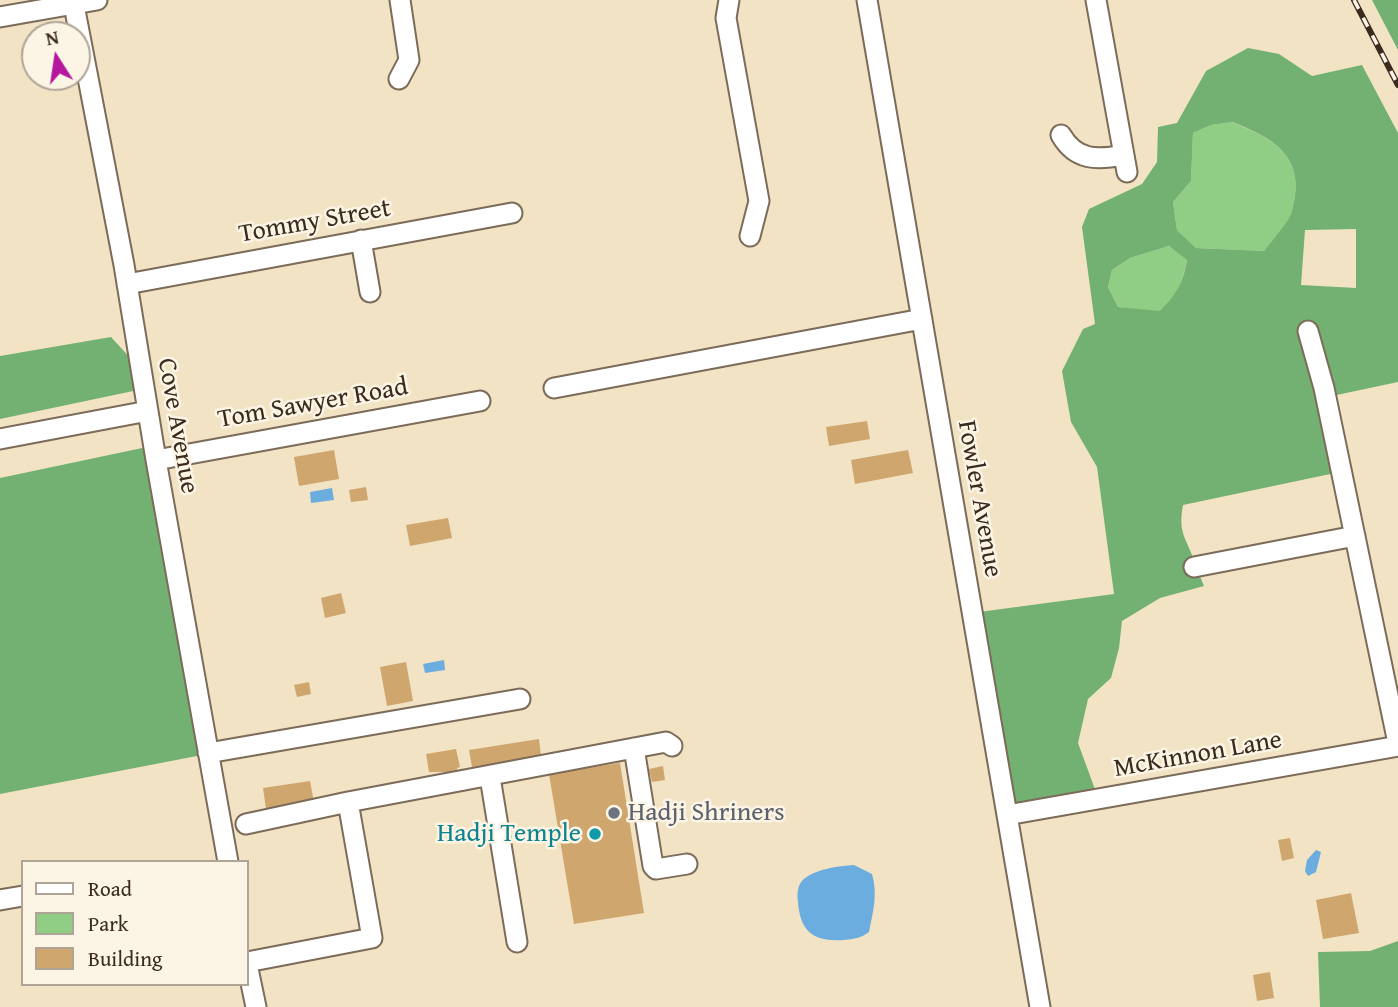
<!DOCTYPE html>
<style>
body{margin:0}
#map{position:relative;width:1398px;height:1007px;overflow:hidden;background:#f2e3c5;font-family:"Gentium Book Plus",serif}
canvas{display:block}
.legend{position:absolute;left:21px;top:860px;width:228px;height:126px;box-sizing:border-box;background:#fcf5e5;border:2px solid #afa495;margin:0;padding:9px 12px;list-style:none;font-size:21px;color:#3b2a1e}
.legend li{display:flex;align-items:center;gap:14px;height:35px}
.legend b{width:35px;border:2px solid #afa495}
.north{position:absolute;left:21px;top:21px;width:70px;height:70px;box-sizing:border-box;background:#fcf5e5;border:2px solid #afa495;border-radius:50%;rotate:348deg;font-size:19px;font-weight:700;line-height:28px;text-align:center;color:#3b2a1e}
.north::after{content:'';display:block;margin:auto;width:24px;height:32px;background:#b5179e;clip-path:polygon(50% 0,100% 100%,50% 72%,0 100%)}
</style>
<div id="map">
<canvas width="1398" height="1007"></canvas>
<ul class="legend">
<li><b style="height:9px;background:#fff"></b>Road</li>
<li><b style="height:19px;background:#8fce84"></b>Park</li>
<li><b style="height:19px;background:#cfa66e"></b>Building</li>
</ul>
<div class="north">N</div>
</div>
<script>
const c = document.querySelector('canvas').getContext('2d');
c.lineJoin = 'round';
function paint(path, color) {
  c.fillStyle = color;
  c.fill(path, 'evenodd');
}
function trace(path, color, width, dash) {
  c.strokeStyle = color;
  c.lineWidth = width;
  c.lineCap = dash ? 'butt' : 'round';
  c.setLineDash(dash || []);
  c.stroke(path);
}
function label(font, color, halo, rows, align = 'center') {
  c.font = font + ' "Gentium Book Plus",serif';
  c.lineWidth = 5;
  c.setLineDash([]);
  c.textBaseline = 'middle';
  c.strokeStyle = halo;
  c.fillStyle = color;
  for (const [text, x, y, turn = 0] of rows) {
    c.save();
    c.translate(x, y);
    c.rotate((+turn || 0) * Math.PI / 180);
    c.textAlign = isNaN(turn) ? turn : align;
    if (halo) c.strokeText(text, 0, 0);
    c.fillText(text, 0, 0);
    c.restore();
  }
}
paint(new Path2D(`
 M1231 122C1276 139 1307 158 1292 211 1288 225 1272 240 1264 251L1196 248 1177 230 1173 202 1191 181 1193 133 1211 125Z
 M1169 246 1187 259C1184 281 1175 296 1160 312L1118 307 1108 287 1112 270 1130 258Z`), '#8fce84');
paint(new Path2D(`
 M1372 0H1398V50Z
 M1248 48 1279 54 1312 76 1362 65 1398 133V382L1332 396 1311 323 1300 326 1317 389 1335 473 1183 505C1178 532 1185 536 1194 560L1187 561 1189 575 1199 574 1204 586 1160 598 1122 621 1119 648 1111 678 1088 699 1078 743 1096 792 1012 806 979 612 1114 594 1097 467 1071 422 1062 371 1083 329 1095 324 1082 227 1089 209 1142 184 1157 162 1158 127 1177 123 1206 71ZM1232 122C1276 139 1307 158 1292 211 1288 224 1272 240 1264 251L1196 248 1177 230 1173 202 1191 181 1193 133 1211 125ZM1356 229V288L1301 285 1305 230ZM1169 246 1187 260C1184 281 1175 296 1160 311L1118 307 1108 287 1112 270 1130 258Z
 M111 337 133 361 138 390 0 419V356Z
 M147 447 202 755 0 794V478Z
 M1398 941V1007H1320L1318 952 1370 951Z`), '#73b172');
paint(new Path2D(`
 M332 488 334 500 311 503 310 492Z
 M444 660 445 670 425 673 423 664Z
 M1316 850 1321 852 1316 872 1308 876 1305 871 1307 860Z
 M854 865 872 874C878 894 873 912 869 932 861 938 854 939 844 940 814 942 800 932 798 902 797 895 797 887 802 881 813 869 839 866 854 865Z`), '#6baddf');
paint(new Path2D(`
 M867 421 870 439 829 446 826 427Z
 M334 450 339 479 299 486 294 457Z
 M908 450 913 473 855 484 851 460Z
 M366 487 368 500 351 502 349 490Z
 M448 518 452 538 410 546 406 525Z
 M341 593 346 613 325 618 321 598Z
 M406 662 413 701 387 706 380 667Z
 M309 682 311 694 297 697 294 685Z
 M539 739 541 756 472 767 469 750Z
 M456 749 460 767 457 768V772H429L426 754Z
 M620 763 644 913 574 924 549 774Z
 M663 766 665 780 652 782 649 769Z
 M310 781 315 808 267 816 263 788Z
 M1290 838 1294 858 1282 861 1278 840Z
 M1351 893 1359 933 1323 939 1316 900Z
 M1270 972 1274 998 1257 1001 1253 975Z`), '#cfa66e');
const minor = new Path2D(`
 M73 0 124 265 156 460 228 862
 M729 0 726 18 759 201 750 236
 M867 0 1040 1007
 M1096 0 1127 172
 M0 17 97 0
 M399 79 409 60 400 0
 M1061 135C1076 161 1097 160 1124 155
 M361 240 370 292
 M127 284 512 213
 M1308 331 1324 388 1398 743
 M554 388 922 319
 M0 439 148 411
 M156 460 480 401
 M1194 567 1355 536
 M634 748 653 866 656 869 687 864
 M208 753 520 699
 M490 777 517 942
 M348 802 666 742 672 746
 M1007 815 1398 746
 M246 824 348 802 372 938 247 962
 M0 900 23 896
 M247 964 256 1007`);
trace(minor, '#7b6b58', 23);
trace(minor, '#fff', 19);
const rail = new Path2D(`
 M1354 0 1398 85`);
trace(rail, '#3b2a1e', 6);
trace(rail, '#fcf5e5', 3.5, [10]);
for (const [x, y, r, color] of [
 [614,813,7,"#6b7280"],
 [595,834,7,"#0f9aa8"]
]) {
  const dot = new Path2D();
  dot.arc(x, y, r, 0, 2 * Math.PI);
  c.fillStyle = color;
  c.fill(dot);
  trace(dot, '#fcf5e5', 2.5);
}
label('26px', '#3b2a1e', '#fcf5e5', [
 ["Tommy Street",315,222,-10],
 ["Tom Sawyer Road",313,404,-10],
 ["Cove Avenue",177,426,80],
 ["Fowler Avenue",979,499,80],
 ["McKinnon Lane",1198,755,-10]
]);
label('26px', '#5b616d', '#fcf5e5', [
 ["Hadji Shriners",628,813]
], 'left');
label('26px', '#0d838f', '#fcf5e5', [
 ["Hadji Temple",581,834]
], 'right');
</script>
